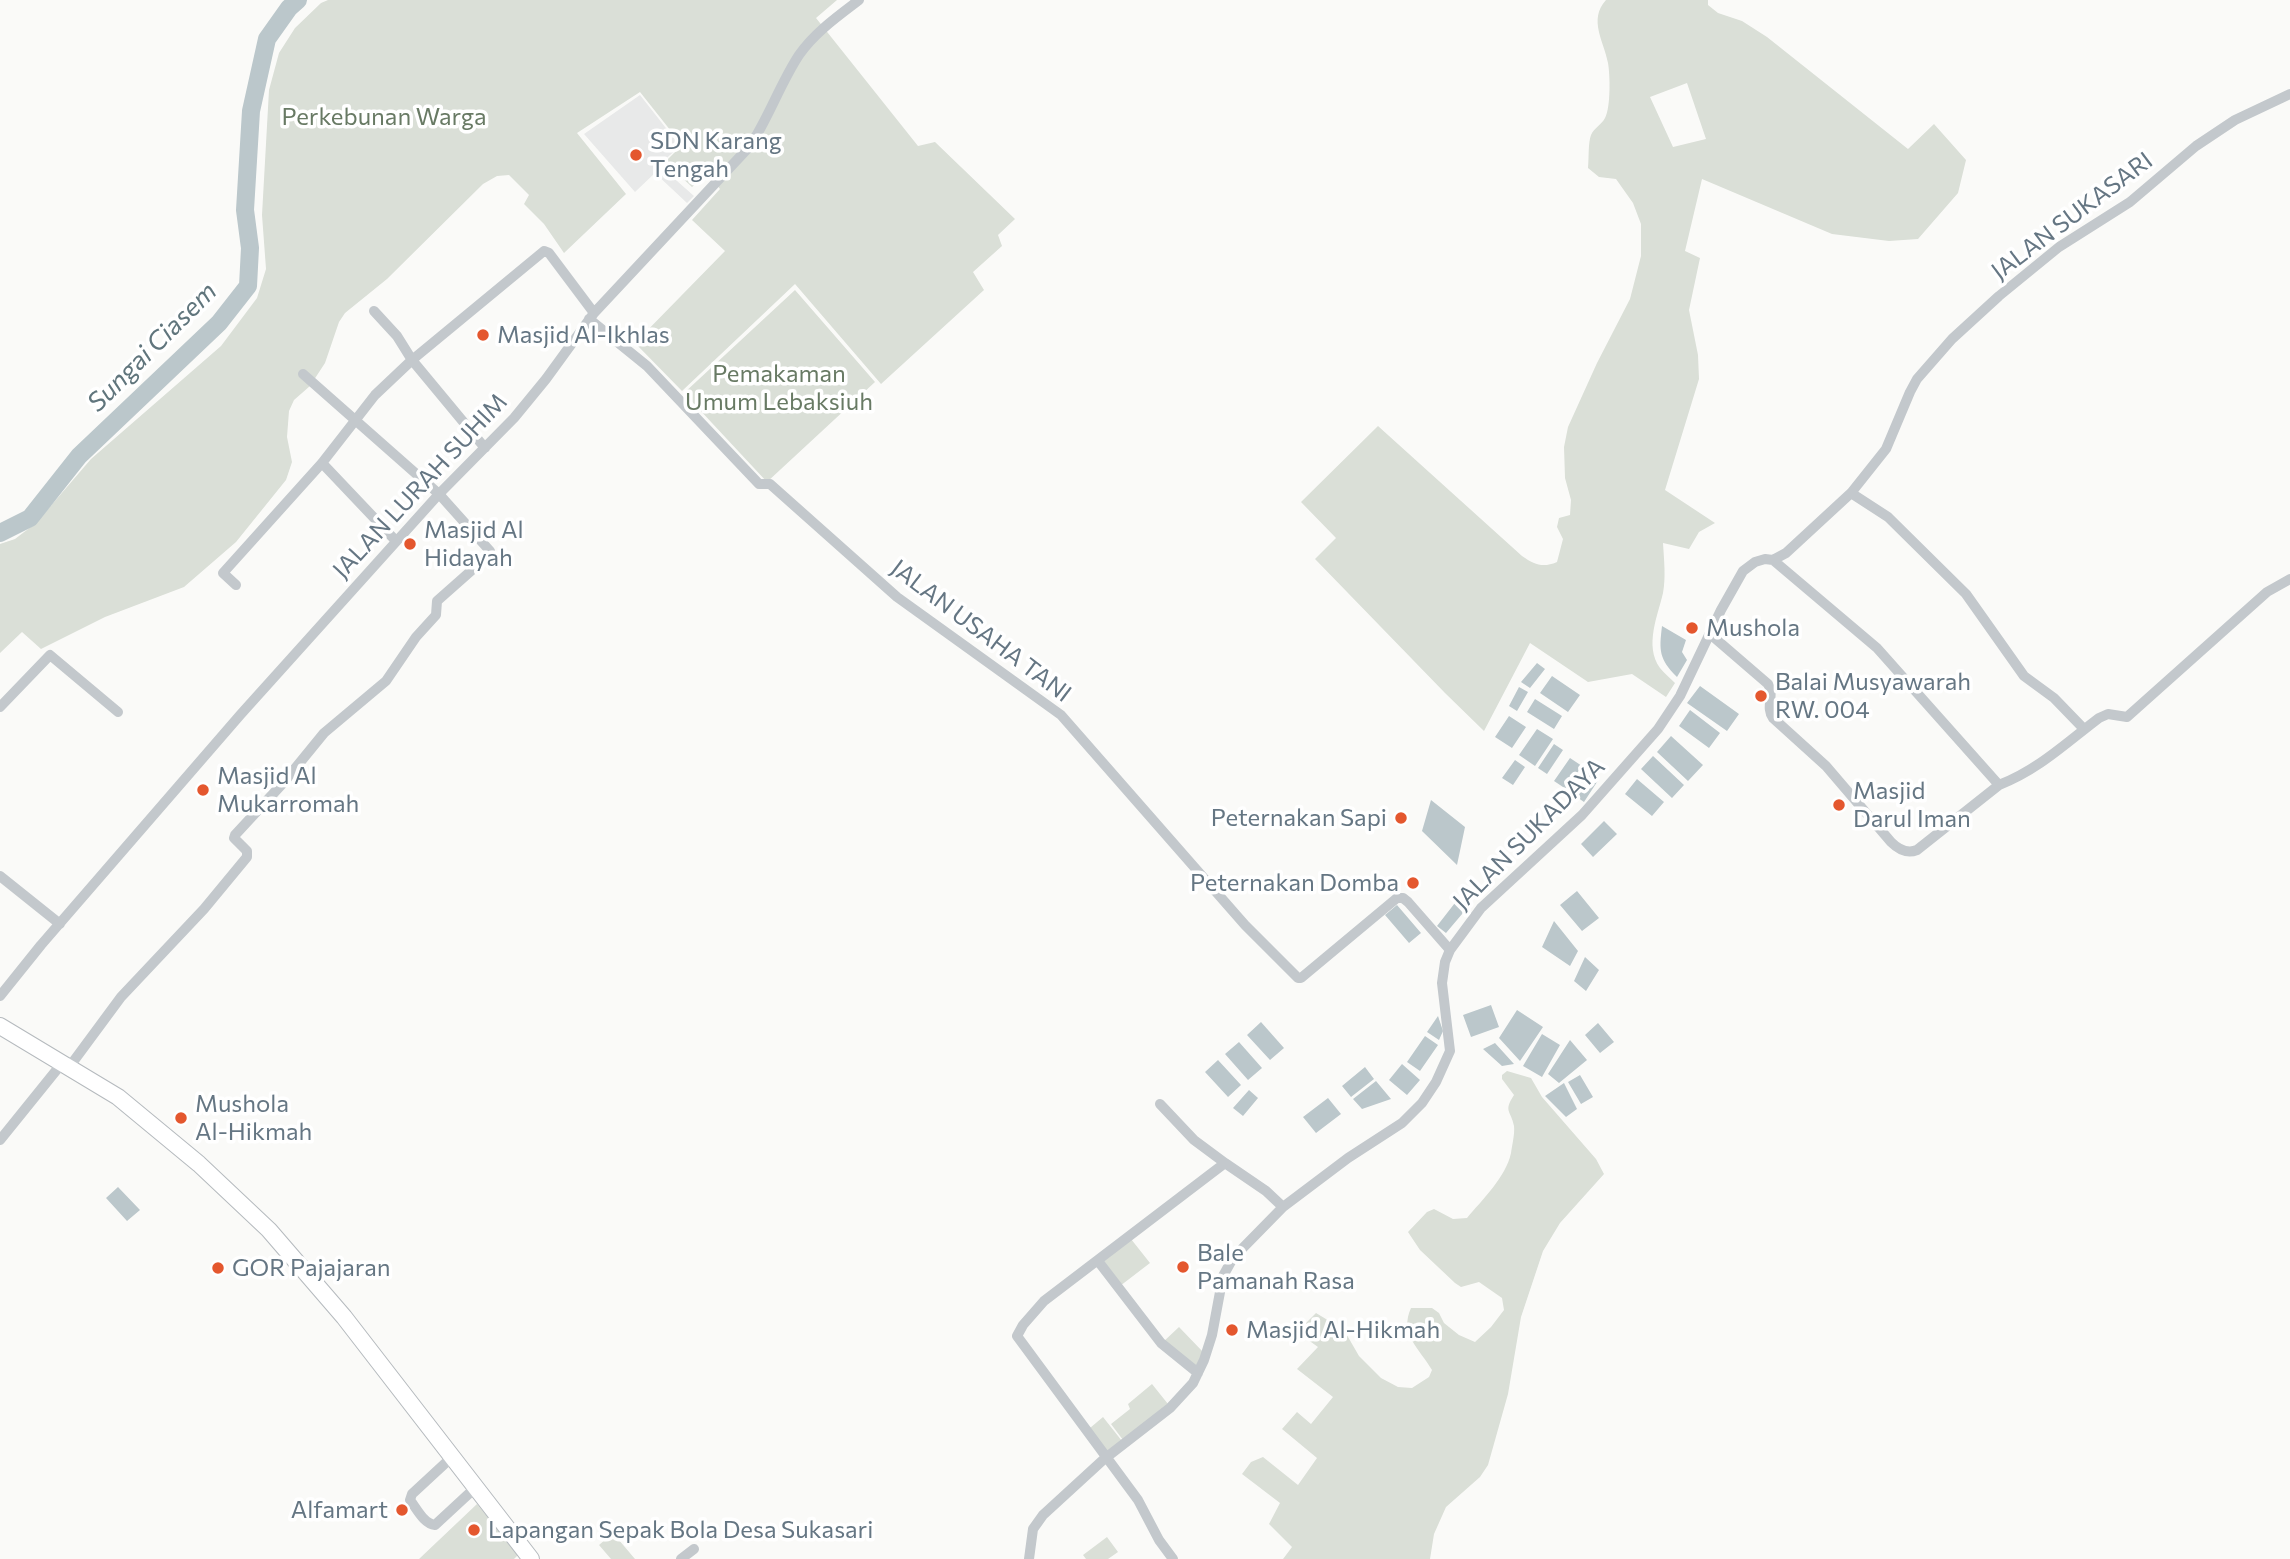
<!DOCTYPE html>
<style>
body{margin:0}
canvas{display:block;background:#fafaf8}
</style>
<canvas width="2290" height="1559"></canvas>
<script>
const c = document.querySelector('canvas').getContext('2d');
c.lineJoin = 'round';
function paint(path, color) {
  c.fillStyle = color;
  c.fill(path, 'evenodd');
}
function trace(path, color, width, dash) {
  c.strokeStyle = color;
  c.lineWidth = width;
  c.lineCap = dash ? 'butt' : 'round';
  c.setLineDash(dash || []);
  c.stroke(path);
}
function label(font, color, halo, rows, align = 'center') {
  c.font = font + ' Commissioner,sans-serif';
  c.lineWidth = 7;
  c.setLineDash([]);
  c.textBaseline = 'middle';
  c.strokeStyle = halo;
  c.fillStyle = color;
  for (const [text, x, y, turn = 0] of rows) {
    c.save();
    c.translate(x, y);
    c.rotate((+turn || 0) * Math.PI / 180);
    c.textAlign = isNaN(turn) ? turn : align;
    if (halo) c.strokeText(text, 0, 0);
    c.fillText(text, 0, 0);
    c.restore();
  }
}
paint(new Path2D(`
 M640 95 680 146 659 165 694 196 687 203 655 173 635 192 584 134Z`), '#e8e9e9');
paint(new Path2D(`
 M328 0H837L816 18 918 146 935 142 1015 219 998 235 1002 246 973 272 984 290 881 384 795 284 682 391 635 343 725 251 692 220 720 189 708 174 692 187 665 162 682 145 640 92 577 133 626 194 564 253 544 224 524 204 529 195 509 175 497 176 483 184 387 279 345 313 339 322 325 363 310 386 294 400 289 411 287 437 292 462 286 480 236 542 184 587 105 617 41 649 22 632 0 653V544L15 539 36 523 91 459 221 346 257 298 266 269 262 215 269 90 279 53 295 28 321 3Z
 M1606 0H1708V5L1718 13 1742 21 1767 37 1908 149 1934 124 1966 160 1958 193 1918 239 1889 241 1832 234 1702 179 1685 251 1700 258 1689 310 1698 355 1699 379 1665 490 1715 523 1699 532 1689 549 1663 543C1664 560 1666 577 1663 593 1658 615 1644 646 1660 668 1664 673 1670 678 1675 683L1666 697 1632 674 1588 682 1530 643 1484 731 1445 693 1315 559 1336 538 1301 502 1378 426 1522 556C1535 565 1543 568 1557 562L1563 539 1557 527 1559 518 1570 515 1571 500 1565 478 1564 447 1568 427 1597 363 1630 299 1641 256V224L1633 203 1616 179 1599 177 1588 168C1589 158 1588 143 1591 135 1594 128 1602 124 1605 118 1611 107 1610 74 1608 63 1604 41 1588 20 1606 0ZM1687 83 1706 139 1673 147 1650 97Z
 M795 290 875 382 767 482 684 393Z
 M1507 1071 1531 1078 1542 1097 1596 1159 1604 1174 1560 1223 1543 1251 1521 1317 1508 1394 1488 1465 1480 1477 1446 1507 1434 1534 1430 1559H1283L1292 1547 1269 1524 1280 1503 1242 1474 1251 1462 1263 1457 1298 1485 1317 1458 1282 1429 1297 1412 1311 1424 1333 1397 1297 1369 1318 1347 1297 1332 1316 1313 1344 1330 1359 1356 1381 1378 1398 1387 1412 1388 1429 1377 1432 1370C1419 1348 1399 1334 1411 1308H1432L1439 1313 1444 1323 1459 1335 1475 1342 1491 1327 1504 1310 1502 1298 1479 1282 1461 1287 1455 1283 1420 1250 1408 1232 1427 1212 1434 1209 1453 1219 1467 1218C1482 1200 1506 1177 1511 1153 1512 1146 1515 1133 1514 1126 1511 1110 1503 1112 1514 1095L1502 1079V1075Z
 M1131 1239 1150 1263 1120 1286 1101 1263Z
 M1179 1327 1204 1353 1198 1370 1162 1343Z
 M1152 1384 1168 1404 1123 1440 1111 1424 1130 1409 1128 1404Z
 M1103 1417 1122 1441 1108 1452 1090 1428Z
 M477 1504 518 1555 514 1559H419Z
 M613 1533 635 1559H611L599 1545Z
 M1107 1537 1118 1552 1108 1559H1086L1083 1555Z`), '#dadfd7');
paint(new Path2D(`
 M1662 626 1686 640 1682 652 1687 660 1677 677C1659 659 1659 651 1662 626Z
 M1537 663 1545 669 1530 688 1521 682Z
 M1552 676 1580 695 1568 712 1540 693Z
 M1700 686 1739 714 1727 731 1687 703Z
 M1519 687 1528 692 1517 711 1509 706Z
 M1535 699 1562 716 1554 729 1527 712Z
 M1690 710 1720 733 1709 748 1679 726Z
 M1509 716 1526 727 1512 748 1495 737Z
 M1537 729 1553 739 1535 766 1519 755Z
 M1671 736 1703 765 1688 781 1657 752Z
 M1554 744 1563 750 1547 774 1538 768Z
 M1653 756 1684 785 1672 798 1641 769Z
 M1570 758 1582 766 1566 789 1554 781Z
 M1515 760 1525 767 1513 785 1502 778Z
 M1587 771 1599 779 1584 802 1571 793Z
 M1637 779 1664 802 1652 816 1625 794Z
 M1431 800 1465 827 1457 865 1422 831Z
 M1604 821 1617 834 1593 857 1581 844Z
 M1577 891 1599 918 1582 931 1560 905Z
 M1458 899 1468 907 1446 933 1437 926Z
 M1397 905 1421 933 1409 943 1385 915Z
 M1554 921 1578 951 1570 966 1542 947Z
 M1585 957 1599 970 1586 991 1574 981Z
 M1491 1005 1499 1027 1471 1037 1463 1015Z
 M1517 1010 1543 1027 1520 1061 1499 1038Z
 M1438 1016 1443 1031 1439 1040 1427 1032Z
 M1261 1022 1284 1048 1270 1060 1247 1035Z
 M1598 1023 1614 1042 1600 1053 1585 1035Z
 M1542 1034 1560 1045 1542 1077 1523 1066Z
 M1425 1036 1438 1045 1420 1071 1407 1062Z
 M1570 1040 1587 1060 1559 1083 1548 1074Z
 M1239 1042 1262 1068 1248 1080 1225 1054Z
 M1495 1043 1514 1064 1502 1066 1483 1049Z
 M1218 1060 1241 1085 1228 1097 1205 1072Z
 M1402 1064 1420 1080 1407 1095 1389 1080Z
 M1365 1067 1374 1079 1351 1097 1342 1086Z
 M1580 1075 1593 1097 1581 1104 1568 1082Z
 M1376 1081 1391 1099 1362 1109 1353 1099Z
 M1564 1083 1577 1109 1566 1117 1545 1096Z
 M1249 1090 1258 1098 1243 1116 1233 1108Z
 M1328 1098 1341 1114 1316 1133 1303 1117Z
 M118 1187 140 1210 127 1221 106 1198Z`), '#bbc7cb');
trace(new Path2D(`
 M0 533 30 518 79 456 219 323 248 286 250 248 245 210 251 111 267 39 289 8 298 0`), '#bbc7cb', 18);
const primary = new Path2D(`
 M0 1026 118 1097 199 1164 269 1230 344 1317 531 1559`);
trace(primary, '#b5babe', 18);
trace(new Path2D(`
 M589 319 647 366 759 484H770L897 597 1061 715 1245 925 1298 978H1301L1397 898H1403L1408 902 1450 950
 M485 448 412 360 544 251 549 253 594 313
 M322 463 396 541
 M1851 493 1888 517 1966 594 2024 676 2054 698 2084 729
 M236 585 223 573 322 463 375 395 412 360 397 336 374 311
 M1710 634 1768 684C1775 695 1765 707 1773 718L1826 766 1891 842C1899 850 1907 854 1917 850L1999 785 1877 648 1773 560
 M0 707 50 655 118 712
 M1999 785C2038 770 2066 743 2099 718L2108 714 2127 717 2267 592 2290 579
 M0 876 60 924
 M0 996 41 945 241 714 439 494 514 418 546 379 594 313 750 146C769 117 780 84 799 55 814 33 838 16 859 0
 M70 1066 121 997 204 909 247 857V851L234 838 235 835 284 782 324 733 386 681 416 637 436 615 437 601 489 555 490 551 439 494 303 374
 M1160 1104 1194 1140 1225 1163 1044 1301 1023 1325 1017 1336 1138 1500 1159 1540 1173 1559
 M0 1140 63 1062
 M1225 1163 1266 1191 1283 1207
 M1098 1261 1161 1343 1198 1373
 M452 1457 412 1494 410 1500C417 1509 424 1524 435 1525L475 1488
 M681 1559 694 1549
 M1029 1559 1033 1529 1043 1515 1103 1460 1170 1408 1193 1383 1204 1360 1212 1335 1223 1276 1233 1258 1283 1207 1348 1158 1402 1123 1422 1103 1436 1082 1450 1051 1442 983 1445 962 1450 950 1481 908 1582 815 1658 729 1680 696 1721 610 1743 571 1755 562 1765 559 1773 560 1786 553 1851 493 1886 449 1910 392 1917 379 1952 339 1999 296 2059 247 2130 202 2196 146 2235 120 2290 94`), '#c3c8cc', 10);
trace(primary, '#fff', 16);
for (const [x, y, r, color] of [
 [636,155,7,"#e4572e"],
 [483,335,7,"#e4572e"],
 [410,544,7,"#e4572e"],
 [1692,628,7,"#e4572e"],
 [1761,696,7,"#e4572e"],
 [203,790,7,"#e4572e"],
 [1839,805,7,"#e4572e"],
 [1401,818,7,"#e4572e"],
 [1413,883,7,"#e4572e"],
 [181,1118,7,"#e4572e"],
 [1183,1267,7,"#e4572e"],
 [218,1268,7,"#e4572e"],
 [1232,1330,7,"#e4572e"],
 [402,1510,7,"#e4572e"],
 [474,1530,7,"#e4572e"]
]) {
  const dot = new Path2D();
  dot.arc(x, y, r, 0, 2 * Math.PI);
  c.fillStyle = color;
  c.fill(dot);
  trace(dot, '#fff', 2.5);
}
label('24px', '#687a64', '#fff', [
 ["Perkebunan Warga",384,117],
 ["Pemakaman",779,374],
 ["Umum Lebaksiuh",779,402]
]);
label('24px', '#657683', '#fff', [
 ["SDN Karang",650,141],
 ["Tengah",650,169],
 ["Masjid Al-Ikhlas",497,335],
 ["Masjid Al",424,530],
 ["Hidayah",424,558],
 ["Mushola",1706,628],
 ["Balai Musyawarah",1775,682],
 ["RW. 004",1775,710],
 ["Masjid Al",217,776],
 ["Mukarromah",217,804],
 ["Masjid",1853,791],
 ["Darul Iman",1853,819],
 ["Peternakan Sapi",1387,818,"right"],
 ["Peternakan Domba",1399,883,"right"],
 ["Mushola",195,1104],
 ["Al-Hikmah",195,1132],
 ["Bale",1197,1253],
 ["Pamanah Rasa",1197,1281],
 ["GOR Pajajaran",232,1268],
 ["Masjid Al-Hikmah",1246,1330],
 ["Alfamart",388,1510,"right"],
 ["Lapangan Sepak Bola Desa Sukasari",488,1530]
], 'left');
label('24px', '#657683', '#fff', [
 ["JALAN SUKASARI",2072,216,-37],
 ["JALAN LURAH SUHIM",420,486,-47],
 ["JALAN USAHA TANI",981,631,37],
 ["JALAN SUKADAYA",1529,834,-45]
]);
label('italic 26px', '#60757c', '#fff', [
 ["Sungai Ciasem",152,347,-45]
]);
</script>
